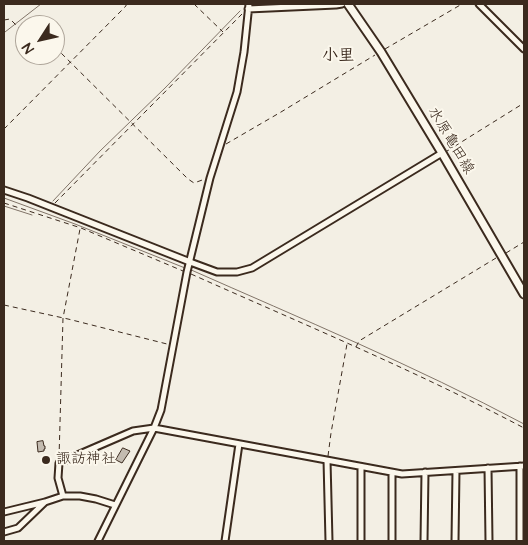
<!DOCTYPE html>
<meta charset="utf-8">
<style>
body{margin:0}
#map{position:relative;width:528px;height:545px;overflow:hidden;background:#f3efe4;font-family:"Architects Daughter",sans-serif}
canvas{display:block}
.frame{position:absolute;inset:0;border:5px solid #3b2a1e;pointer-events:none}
.north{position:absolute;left:15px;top:15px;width:50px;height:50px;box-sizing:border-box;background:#fbf7ec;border:1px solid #aea59a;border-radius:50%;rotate:235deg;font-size:14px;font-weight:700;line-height:20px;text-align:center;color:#3b2a1e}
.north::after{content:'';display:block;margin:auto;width:18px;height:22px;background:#3b2a1e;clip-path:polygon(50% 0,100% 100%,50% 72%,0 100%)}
</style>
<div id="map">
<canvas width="528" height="545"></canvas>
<div class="frame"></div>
<div class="north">N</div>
</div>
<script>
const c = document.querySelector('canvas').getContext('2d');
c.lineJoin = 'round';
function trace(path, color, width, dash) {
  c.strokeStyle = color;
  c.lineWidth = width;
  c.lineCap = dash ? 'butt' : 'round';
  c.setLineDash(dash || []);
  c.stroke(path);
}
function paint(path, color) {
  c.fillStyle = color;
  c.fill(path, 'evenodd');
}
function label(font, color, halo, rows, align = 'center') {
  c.font = font + ' "Architects Daughter","Klee One",sans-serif';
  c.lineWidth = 4;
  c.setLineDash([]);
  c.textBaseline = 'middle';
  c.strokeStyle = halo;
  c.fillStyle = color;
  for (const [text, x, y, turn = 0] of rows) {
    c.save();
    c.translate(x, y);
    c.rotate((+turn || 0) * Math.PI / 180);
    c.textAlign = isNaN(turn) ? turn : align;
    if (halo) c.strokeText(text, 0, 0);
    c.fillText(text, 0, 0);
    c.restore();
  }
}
trace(new Path2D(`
 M484 4 524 45
 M253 6 294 4
 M5 32 41 4
 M4 198 75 224 185 268
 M53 201 100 151 165 88 240 11
 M4 206 32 215
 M189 269C302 319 415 366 524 424`), '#817468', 1);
const building = new Path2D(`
 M43 441 44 446H45V449H44V451L38 452 37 442Z
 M123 448 130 451 122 463 116 460Z`);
paint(building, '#c3bbb0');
trace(building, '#3b2a1e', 1);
const minor = new Path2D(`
 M479 4 524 49
 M248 9 336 5 342 4
 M190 262 217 272H237L252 268 442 153
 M327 460 329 541
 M488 468 489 541
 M63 496 58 478 59 463 133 431 154 428 402 474 524 466
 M4 512 45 502
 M4 532 18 528 45 502 63 496H80L96 499 115 505
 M98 541 154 428 161 410 187 272 210 178 237 92 244 52 249 4
 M225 541 239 444
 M361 541V467
 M392 541V473
 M424 541 425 472
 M455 541 456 471
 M520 541V466`);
const tertiary = new Path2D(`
 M4 190 28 198 190 262`);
const secondary = new Path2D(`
 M348 4 381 52 442 153 524 294`);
trace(minor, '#3b2a1e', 9);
trace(tertiary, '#3b2a1e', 9);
trace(secondary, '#3b2a1e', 11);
trace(new Path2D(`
 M194 4 223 32
 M4 20 10 19 21 30 25 31
 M55 47 188 179 194 183 205 179
 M385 49 462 4
 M4 129 125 7 127 4
 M226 144 281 112 375 55
 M447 151 524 103
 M4 203 81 228 183 271
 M55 203 242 14
 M506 253 524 242
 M191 274C303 324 416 371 524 428
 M4 305 68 319 167 344
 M356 347 359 341 496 258
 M328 456 331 433 347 344
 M59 458 63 318 80 229`), '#3b2a1e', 1, [5, 4]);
trace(minor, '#fbf7ec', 5);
trace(tertiary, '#fbf7ec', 5.5);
trace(secondary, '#fbf7ec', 7);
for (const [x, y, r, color] of [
 [46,460,5,"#3b2a1e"]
]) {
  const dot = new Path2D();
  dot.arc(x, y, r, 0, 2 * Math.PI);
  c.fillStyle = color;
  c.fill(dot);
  trace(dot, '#fbf7ec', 2);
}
label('15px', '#3b2a1e', '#fbf7ec', [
 ["水原亀田線",450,141,59]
]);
label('15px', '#3b2a1e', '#fbf7ec', [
 ["諏訪神社",56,460]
], 'left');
label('bold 16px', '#3b2a1e', '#fbf7ec', [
 ["小里",338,57]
]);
</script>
